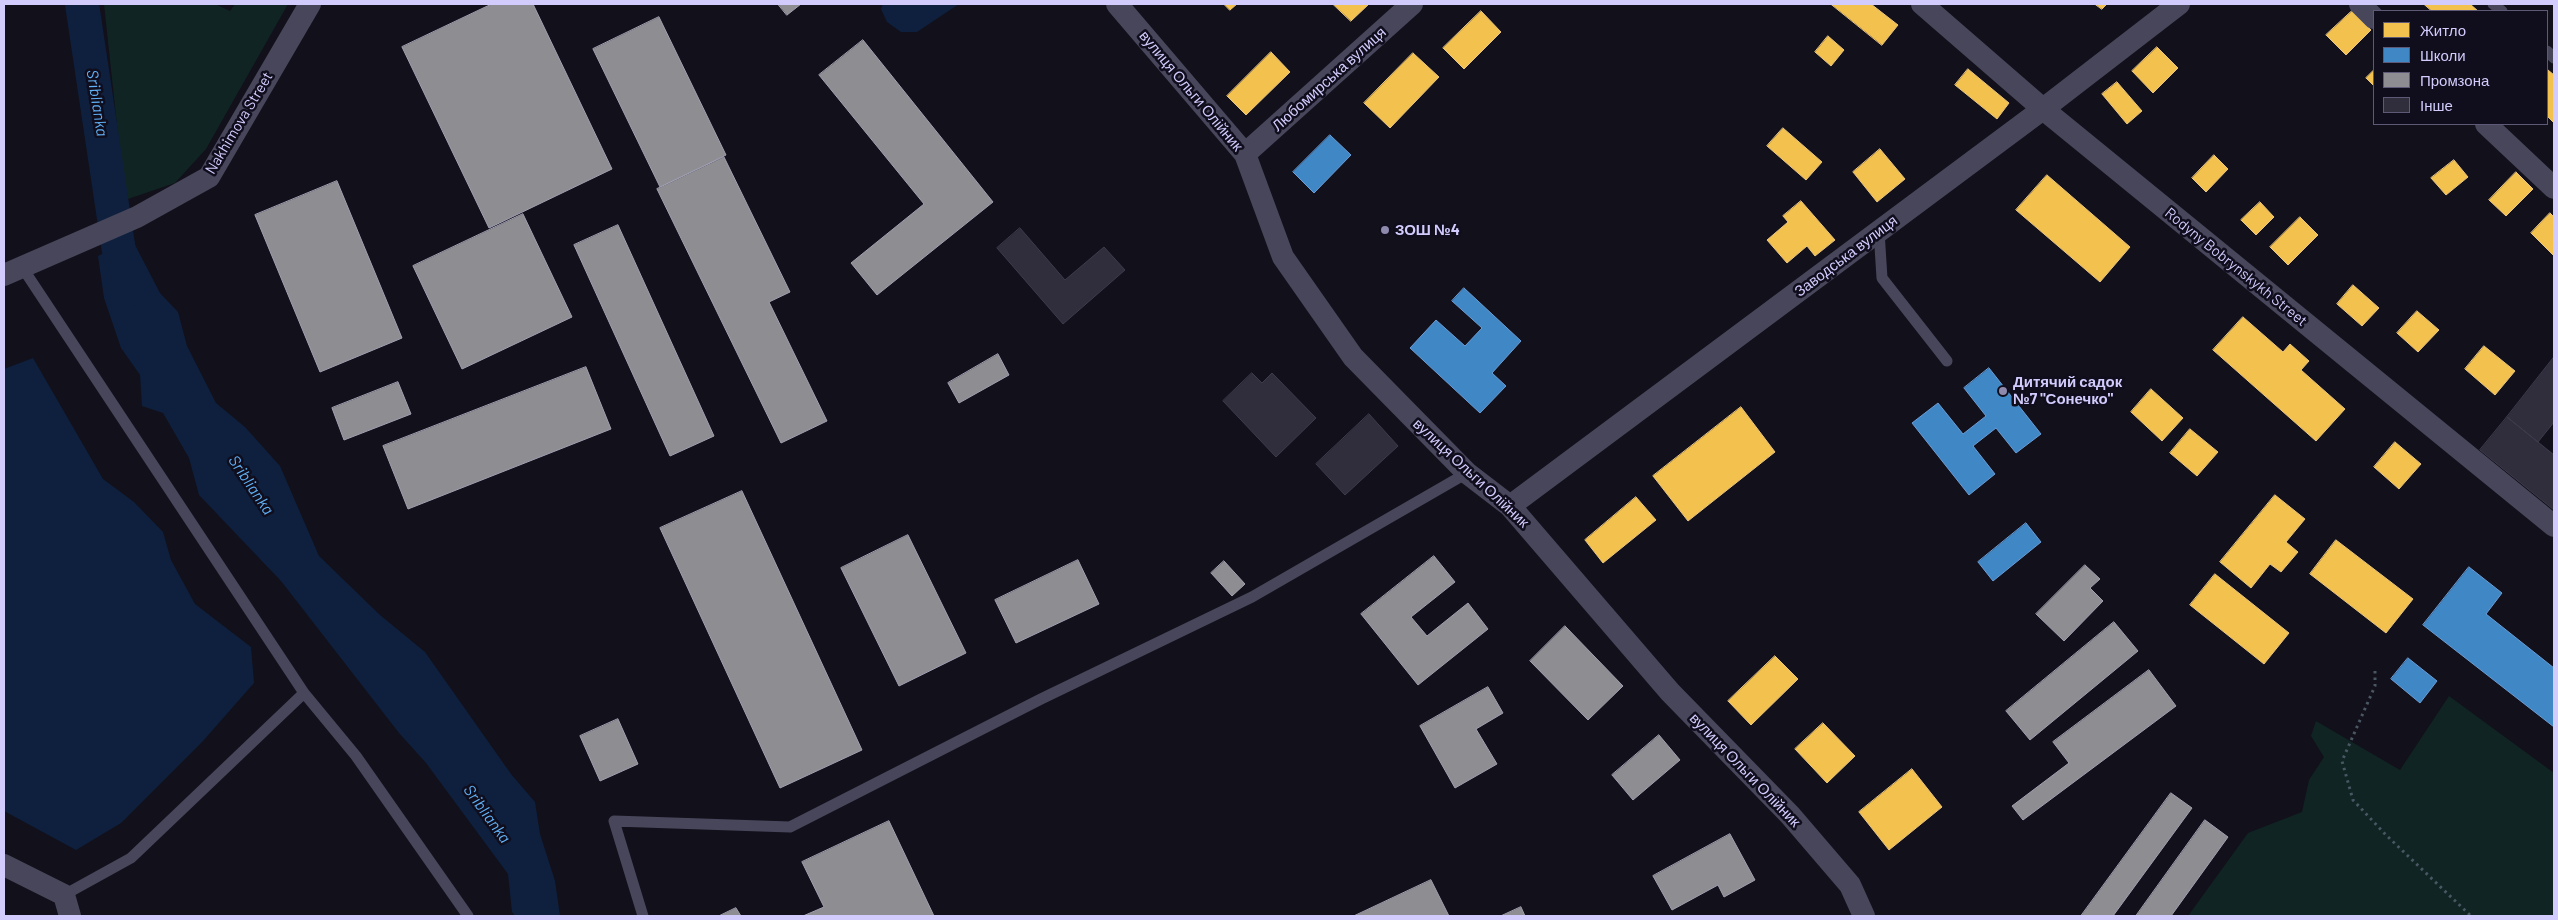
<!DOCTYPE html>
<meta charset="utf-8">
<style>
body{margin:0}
#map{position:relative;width:2558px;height:920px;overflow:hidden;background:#12101a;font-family:Barlow,sans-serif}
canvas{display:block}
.frame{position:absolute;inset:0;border:5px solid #d1ccfc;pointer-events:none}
.legend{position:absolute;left:2373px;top:10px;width:175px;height:115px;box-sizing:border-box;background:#100d1d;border:1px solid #5d5976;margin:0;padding:6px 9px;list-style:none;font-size:15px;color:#d1ccfc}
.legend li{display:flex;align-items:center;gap:10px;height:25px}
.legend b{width:25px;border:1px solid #5d5976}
</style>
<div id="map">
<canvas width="2558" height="920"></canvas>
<div class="frame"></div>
<ul class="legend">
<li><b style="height:14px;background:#f2c14e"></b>Житло</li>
<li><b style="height:14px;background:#3f88c5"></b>Школи</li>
<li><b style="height:14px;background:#8d8d92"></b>Промзона</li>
<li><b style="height:14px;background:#302e3c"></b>Інше</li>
</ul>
</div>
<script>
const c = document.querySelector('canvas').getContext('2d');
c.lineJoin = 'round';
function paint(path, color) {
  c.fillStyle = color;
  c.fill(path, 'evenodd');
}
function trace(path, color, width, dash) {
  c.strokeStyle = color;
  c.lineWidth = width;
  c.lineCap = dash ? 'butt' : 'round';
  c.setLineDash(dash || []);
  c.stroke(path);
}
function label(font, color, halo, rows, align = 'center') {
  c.font = font + ' Barlow,sans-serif';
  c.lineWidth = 5;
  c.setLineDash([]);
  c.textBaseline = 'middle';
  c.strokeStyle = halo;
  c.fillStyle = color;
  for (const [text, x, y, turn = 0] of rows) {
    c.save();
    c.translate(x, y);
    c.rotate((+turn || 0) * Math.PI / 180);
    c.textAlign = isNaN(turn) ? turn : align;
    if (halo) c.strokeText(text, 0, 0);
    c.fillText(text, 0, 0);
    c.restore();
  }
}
paint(new Path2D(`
 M104 4H215L230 11 235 4H288L206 149 175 183 125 200Z
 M2449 696 2554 773V916H2188L2248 833 2302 812 2309 780 2324 757 2311 736 2316 721 2400 770Z`), '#102424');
paint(new Path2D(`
 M883 4H959L917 32H901L887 22 881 9Z
 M132 239 160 293 178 312 187 346 216 403 245 427 280 466 319 556 380 615 425 652 511 774 535 802 540 834 555 881 560 916H515L512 912 508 874 426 763 399 733 281 581 199 495 189 458 163 413 142 406 140 375 121 348 104 298 98 256Z
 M33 358 103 479 134 502 163 532 171 560 195 604 251 647 254 683 203 741 121 823 76 850 4 811V369Z`), '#0e203d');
const homes = new Path2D(`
 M1224 4H1237L1230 10Z
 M1333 4H1369L1351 21Z
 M1831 4H1871L1898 25 1882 45Z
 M2095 4H2107L2102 9Z
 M2424 4H2470L2478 11H2432Z
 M1481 11 1501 32 1464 69 1443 48Z
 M2352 11 2371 30 2346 55 2326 35Z
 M1828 36 1844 50 1831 66 1815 52Z
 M2157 47 2178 68 2153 93 2132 71Z
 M1271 52 1290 72 1246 115 1227 96Z
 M1413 53 1439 77 1390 128 1364 103Z
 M1968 69 2009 103 1997 119 1955 85Z
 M2374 70V86L2366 78Z
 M2548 70 2554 75V123L2547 116Z
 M2117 82 2142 111 2127 124 2102 94Z
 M1783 128 1822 162 1806 180 1767 146Z
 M1880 149 1905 179 1877 202 1853 172Z
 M2214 155 2228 169 2206 192 2192 178Z
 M2454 160 2468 177 2446 195 2431 178Z
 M2516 172 2533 189 2506 216 2489 200Z
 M2047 175 2130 247 2100 282 2016 210Z
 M1801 201 1835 240 1815 256 1807 246 1787 263 1767 240 1788 222 1783 216Z
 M2260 202 2274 217 2256 235 2241 220Z
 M2550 213 2554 217V256L2531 233Z
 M2300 217 2318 235 2288 265 2270 247Z
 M2353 285 2379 308 2362 326 2337 304Z
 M2417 311 2439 330 2418 352 2397 333Z
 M2243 317 2283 352 2290 344 2309 361 2301 370 2345 409 2316 441 2213 350Z
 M2484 346 2515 371 2495 395 2465 369Z
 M2151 389 2183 418 2162 441 2131 412Z
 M1741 407 1775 452 1688 521 1653 476Z
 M2190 429 2218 452 2197 476 2170 453Z
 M2395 442 2421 464 2399 489 2374 467Z
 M2275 495 2305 519 2286 542 2298 552 2281 572 2270 564 2251 588 2220 562Z
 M1636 497 1656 520 1603 563 1585 540Z
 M2336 540 2413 599 2386 633 2310 574Z
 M2215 574 2289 633 2264 664 2190 605Z
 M1775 656 1798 679 1751 725 1728 701Z
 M1823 723 1855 756 1827 783 1795 749Z
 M1912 769 1942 807 1889 850 1859 812Z`);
paint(homes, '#f2c14e');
trace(homes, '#e8c482', 1);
const schools = new Path2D(`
 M1330 135 1351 155 1314 193 1293 172Z
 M1464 288 1521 341 1492 373 1506 386 1480 413 1410 348 1436 320 1465 346 1482 328 1452 301Z
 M1989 368 2041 434 2016 453 1996 428 1973 446 1995 474 1969 495 1912 423 1938 403 1963 434 1986 416 1964 388Z
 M2026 523 2041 542 1993 581 1978 562Z
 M2469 567 2502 593 2486 614 2554 668V727L2423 625Z
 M2408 658 2437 681 2420 703 2391 679Z`);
paint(schools, '#3f88c5');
trace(schools, '#6b9cd6', 1);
const industry = new Path2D(`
 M492 4H533L612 169 489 228 402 47Z
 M778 4H801L787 15Z
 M659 17 726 155 660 187 593 49Z
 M863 40 993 202 877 295 851 263 924 204 819 75Z
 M724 157 790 292 769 302 827 421 781 443 657 189Z
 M337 181 402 338 320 372 255 215Z
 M523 214 572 317 462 369 413 266Z
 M618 225 714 436 670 456 574 245Z
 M998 354 1009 375 959 403 948 383Z
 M586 367 611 429 408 509 383 446Z
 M398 382 411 414 344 440 332 408Z
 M742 491 862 750 780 788 660 528Z
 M908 535 966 653 899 686 841 568Z
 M1434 556 1455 582 1411 617 1427 636 1468 603 1488 629 1418 685 1361 614Z
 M1078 560 1099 604 1016 643 995 600Z
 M1224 561 1245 584 1232 596 1211 573Z
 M2085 565 2100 579 2090 588 2103 601 2064 641 2036 614Z
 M2114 622 2138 651 2030 740 2006 711Z
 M1565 626 1623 686 1588 720 1530 661Z
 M2149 670 2176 706 2023 820 2012 806 2069 763 2053 742Z
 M1488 687 1503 713 1476 729 1497 764 1455 788 1420 726Z
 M618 719 638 764 600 781 580 736Z
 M1659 735 1680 760 1633 800 1612 775Z
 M2171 793 2192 808 2113 916H2081Z
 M2205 820 2228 837 2171 916H2136Z
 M889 821 934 916H803L824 907 802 862Z
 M1730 834 1755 880 1724 897 1718 885 1672 910 1653 876Z
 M1431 880 1449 916H1354Z
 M1521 907 1525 916H1501Z
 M736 908 741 916H719Z`);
paint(industry, '#8d8d92');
trace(industry, '#a1a0b2', 1);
trace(new Path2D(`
 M82 4 118 245 124 279 130 289`), '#0e203d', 34);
const building = new Path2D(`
 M1020 228 1065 280 1104 247 1125 270 1063 324 997 248Z
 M2554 357V422L2538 442 2507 417Z
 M1252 373 1262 383 1272 373 1316 418 1276 457 1223 401Z
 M1369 414 1398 446 1345 495 1316 464Z
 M2507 417 2554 455V510L2480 450Z`);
paint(building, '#302e3c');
trace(building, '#3e3b4d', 1);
trace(new Path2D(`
 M2375 671V686L2342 761 2353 800 2386 835 2471 916`), '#495763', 3, [2.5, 4]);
trace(new Path2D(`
 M2493 4 2502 11
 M2547 51 2554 58
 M1879 231 1882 278 1947 361
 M22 267 304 693 131 858 64 895
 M304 693 356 756 468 916
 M643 916 614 821 790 827 1041 699 1252 597 1467 473`), '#47465b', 11);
trace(new Path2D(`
 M1117 4 1245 154 1283 257 1353 357 1467 473 1510 506 1670 692 1790 815 1850 885 1864 916
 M1922 4 2043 109 2554 526
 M2360 4 2374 18
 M2486 124 2554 188
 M1245 154 1412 4
 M4 275 137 217 209 177 310 4
 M1510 506 2043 109 2179 4
 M4 865 64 895 70 916`), '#47465b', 22);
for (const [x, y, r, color] of [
 [1385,230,5,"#8e8aad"],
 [2003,391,5,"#8e8aad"]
]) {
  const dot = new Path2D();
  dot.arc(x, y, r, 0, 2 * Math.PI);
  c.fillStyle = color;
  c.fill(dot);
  trace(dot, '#100d1d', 2);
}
label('15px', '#d1ccfc', '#100d1d', [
 ["Любомирська вулиця",1329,79,-42],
 ["вулиця Ольги Олійник",1191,91,50],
 ["Nakhimova Street",239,123,-59],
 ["Заводська вулиця",1846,256,-37],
 ["Rodyny Bobrynskykh Street",2236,267,39],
 ["вулиця Ольги Олійник",1471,473,43],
 ["вулиця Ольги Олійник",1745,770,46]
]);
label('bold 15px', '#d1ccfc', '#100d1d', [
 ["ЗОШ №4",1395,230],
 ["Дитячий садок",2013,382],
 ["№7 \"Сонечко\"",2013,399]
], 'left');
label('italic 16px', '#60b1f6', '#100d1d', [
 ["Sriblianka",97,103,81],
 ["Sriblianka",251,485,56],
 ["Sriblianka",487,814,54]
]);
</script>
